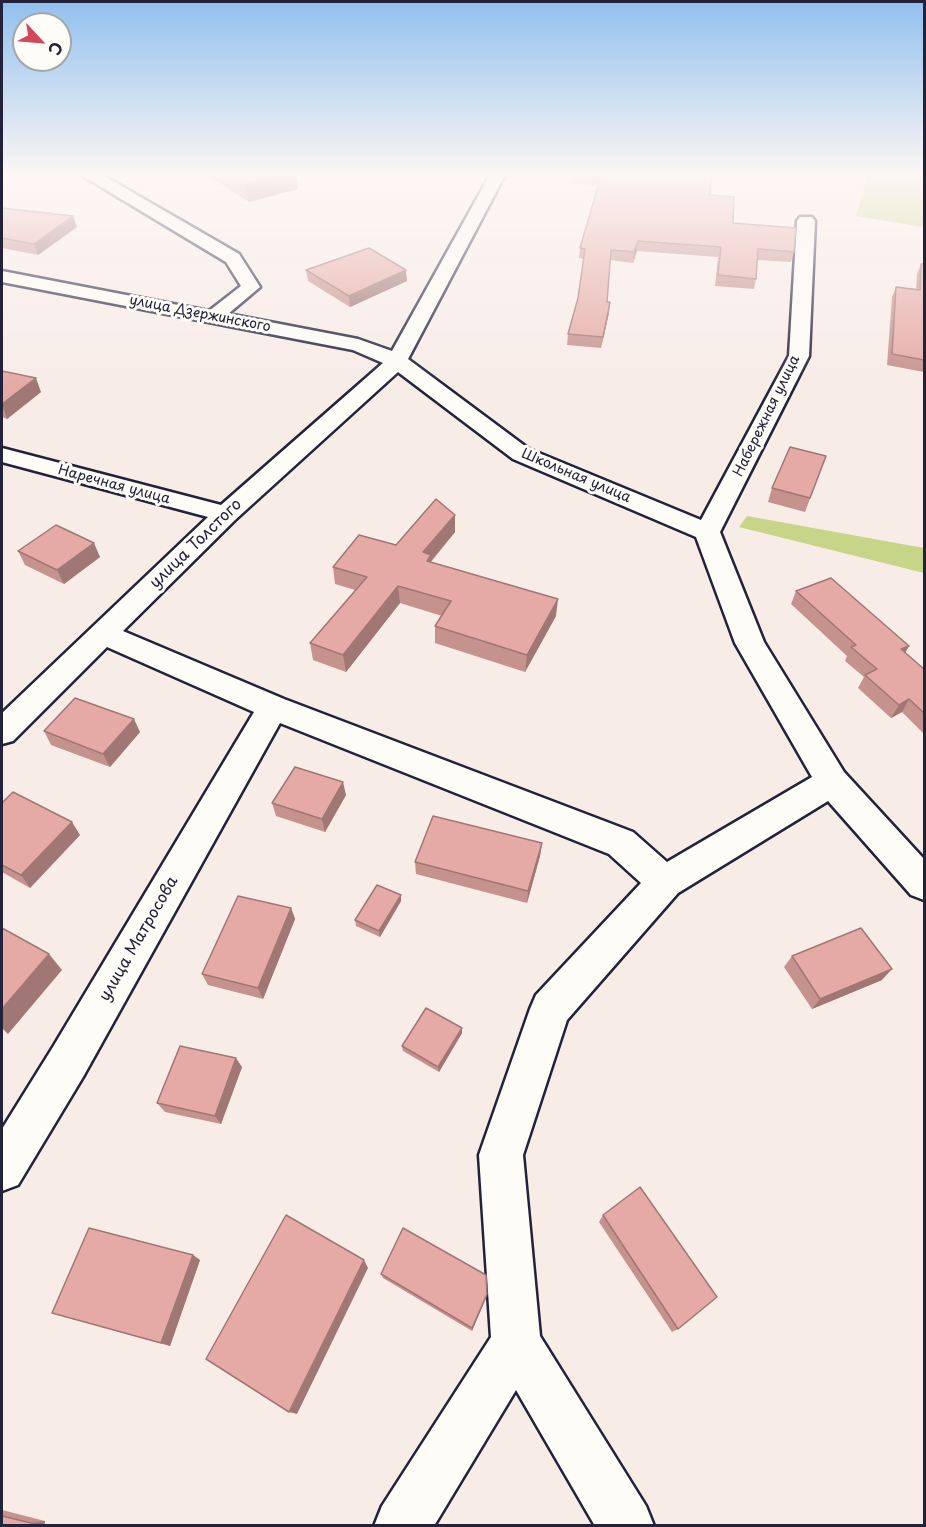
<!DOCTYPE html>
<meta charset="utf-8">
<style>
body{margin:0}
#map{position:relative;width:926px;height:1527px;overflow:hidden;background:#f8ece7;font-family:"Playpen Sans",sans-serif}
canvas{display:block}
.frame{position:absolute;inset:0;border:3px solid #22223b;pointer-events:none}
.north{position:absolute;left:12px;top:12px;width:60px;height:60px;box-sizing:border-box;background:#fdfcf7;border:2px solid #a5a5ac;border-radius:50%;rotate:116deg;font-size:16px;font-weight:700;line-height:24px;text-align:center;color:#22223b}
.north::after{content:'';display:block;margin:auto;width:21px;height:27px;background:#d1495b;clip-path:polygon(50% 0,100% 100%,50% 72%,0 100%)}
</style>
<div id="map">
<canvas width="926" height="1527"></canvas>
<div class="frame"></div>
<div class="north">С</div>
</div>
<script>
const c = document.querySelector('canvas').getContext('2d');
c.lineJoin = 'round';
function paint(path, color) {
  c.fillStyle = color;
  c.fill(path, 'evenodd');
}
function trace(path, color, width, dash) {
  c.strokeStyle = color;
  c.lineWidth = width;
  c.lineCap = dash ? 'butt' : 'round';
  c.setLineDash(dash || []);
  c.stroke(path);
}
function label(font, color, halo, rows, align = 'center') {
  c.font = font + ' "Playpen Sans",sans-serif';
  c.lineWidth = 6;
  c.setLineDash([]);
  c.textBaseline = 'middle';
  c.strokeStyle = halo;
  c.fillStyle = color;
  for (const [text, x, y, turn = 0] of rows) {
    c.save();
    c.translate(x, y);
    c.rotate((+turn || 0) * Math.PI / 180);
    c.textAlign = isNaN(turn) ? turn : align;
    if (halo) c.strokeText(text, 0, 0);
    c.fillText(text, 0, 0);
    c.restore();
  }
}
paint(new Path2D(`
 M848 173H924V227L856 216 867 179Z
 M747 516 924 548V573L739 527Z`), '#c7d589');
const minor = new Path2D(`
 M82 173H99L239 254 260 287 228 314 358 339 392 351 491 173H506L408 359 529 449 701 520 789 356 797 221 800 217H812L815 221 809 356 720 532 764 642 844 772 924 859V900L911 895 828 801 678 893 567 1020 523 1155 540 1336 646 1506 654 1526H595L516 1390 434 1526H374L382 1506 491 1337 479 1155 530 1009 536 995 641 883 609 854 280 723 83 1077 18 1185 2 1191V1129L53 1047 254 712 107 647 13 741 2 744V713L208 517 2 462V448L221 505 383 363 353 350 2 282V271L209 311 241 286 226 262 83 176ZM398 372 513 459 696 537 735 643 812 777 667 862 633 832 284 699 123 631 235 520Z`);
trace(minor, '#22223b', 5);
paint(minor, '#fdfcf7');
paint(new Path2D(`
 M204 173H296L298 189 249 202Z
 M574 173H712L710 195 733 223 794 252 791 262 757 260 756 279 754 289 715 286 718 257 637 251 633 263 610 260 607 302 609 313 601 348 567 345 568 334 578 298 584 259 579 258 580 248 599 185 572 183Z
 M2 208 77 227 38 255 2 248Z
 M921 264H924V372L887 365 892 297 896 287 916 289 917 274Z
 M306 270 407 281 350 307 308 281Z
 M2 371 41 392 7 419 2 417Z
 M826 456 805 512 768 502 772 488Z
 M455 532 431 562 556 616 525 672 435 643V626L442 616 400 603 346 672 313 660 310 643 355 590 335 584 333 567 396 545Z
 M18 551 100 557 64 584 25 565Z
 M796 591 905 653 924 669V734L902 712 891 718 858 688 864 677 845 661 847 656 791 604Z
 M44 731 140 732 110 767 51 745Z
 M346 795 325 832 276 816 272 803Z
 M2 803 80 835 30 888 2 872Z
 M542 843 540 856 527 903 416 874 415 862Z
 M401 895V901L380 937 356 926 355 920Z
 M291 908 295 919 263 999 208 985 202 974Z
 M792 956 882 980 812 1009 784 967Z
 M462 1028V1033L439 1072 403 1051 402 1046Z
 M242 1067 221 1124 165 1112 157 1103Z
 M603 1215 678 1329 672 1332 599 1222Z
 M193 1255 200 1260 170 1346 52 1313Z
 M381 1274 487 1294 486 1298 472 1331 383 1278Z
 M2 1510 45 1521 44 1526H2Z`), '#c5928e');
paint(new Path2D(`
 M292 173H296L298 189 249 202 246 184Z
 M73 216 77 227 38 255 34 244Z
 M638 241 637 251 633 263 634 252Z
 M406 270 407 281 350 307 349 296Z
 M610 302 609 313 601 348 603 337Z
 M36 378 41 392 7 419 2 404Z
 M455 515V532L431 561 432 572 423 552Z
 M94 543 100 557 64 584 57 570Z
 M398 586 400 603 346 672 343 655Z
 M558 599 556 616 525 672 527 655Z
 M909 646 902 659 901 649Z
 M909 699 902 712 891 718 899 705Z
 M134 719 140 732 110 767 103 754Z
 M343 782 346 795 325 832 322 819Z
 M72 822 80 835 30 888 21 875Z
 M542 843 540 856 527 903 528 891Z
 M401 895V901L380 937 379 931Z
 M291 908 295 919 263 999 258 988Z
 M49 954 62 970 8 1034 2 1028V1009Z
 M892 969 882 980 812 1009 820 999Z
 M462 1028V1033L439 1072 438 1067Z
 M236 1058 242 1067 221 1124 215 1116Z
 M193 1255 200 1260 170 1346 161 1343Z
 M364 1260 368 1268 297 1414 289 1412Z
 M487 1294 486 1298 472 1331V1328Z
 M45 1521 44 1526H31V1523Z`), '#a07774');
const building = new Path2D(`
 M227 173H292L246 184Z
 M574 173H712L710 195 734 197 733 223 796 228 794 252 758 249 756 279 718 275 721 247 638 241 634 252 611 250 607 302H610L603 337 568 334 578 298 585 249 580 248 601 176 573 174Z
 M2 208 73 216 34 244 2 238Z
 M369 248 406 270 349 296 306 270Z
 M921 264H924V360L892 354 896 287 920 290Z
 M2 371 36 378 2 404Z
 M790 447 826 456 810 498 772 488Z
 M436 499 455 515 423 552 431 555 427 561 558 599 527 655 435 626 451 601 398 586 343 655 310 643 367 577 333 567 359 535 396 545Z
 M56 525 94 543 57 570 18 551Z
 M831 578 909 646 901 649 924 669V713L909 699 899 705 865 675 877 669 851 647 856 645 796 591Z
 M75 698 134 719 103 754 44 731Z
 M295 767 343 782 322 819 272 803Z
 M13 792 72 822 21 875 2 865V803Z
 M433 816 542 843 528 891 415 862Z
 M377 885 401 895 379 931 355 920Z
 M238 896 291 908 258 988 202 974Z
 M2 928 49 954 2 1009Z
 M861 928 892 969 820 999 792 956Z
 M426 1008 462 1028 438 1067 402 1046Z
 M180 1046 236 1058 215 1116 157 1103Z
 M640 1187 717 1297 678 1329 603 1215Z
 M286 1215 364 1260 289 1412 206 1359Z
 M89 1228 193 1255 161 1343 52 1313Z
 M403 1228 486 1275 487 1294 472 1328 381 1274Z
 M2 1516 31 1523V1526H2Z`);
paint(building, '#e5aaa5');
trace(building, '#a07774', 1.5);
const sky = c.createLinearGradient(0, 0, 0, 386);
sky.addColorStop(0, '#91c0ee');
sky.addColorStop(0.45, '#fcf6f4');
sky.addColorStop(1, '#fcf6f400');
c.fillStyle = sky;
c.fillRect(0, 0, 926, 386);
label('14px', '#22223b', '#fdfcf7', [
 ["улица Дзержинского",200,314,11],
 ["Набережная улица",767,416,-64],
 ["Школьная улица",576,476,23],
 ["Наречная улица",114,485,15]
]);
label('16px', '#22223b', '#fdfcf7', [
 ["улица Толстого",196,544,-44],
 ["улица Матросова",139,939,-60]
]);
</script>
